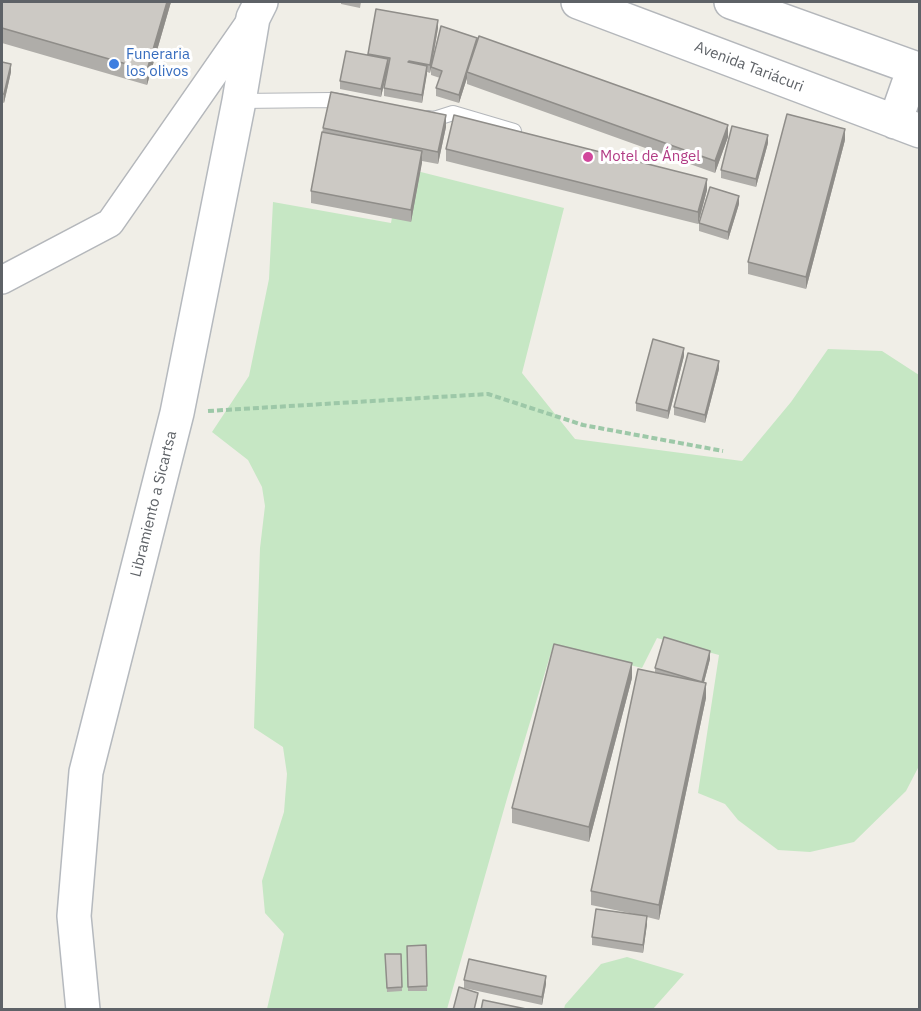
<!DOCTYPE html>
<meta charset="utf-8">
<style>
body{margin:0}
#map{position:relative;width:921px;height:1011px;overflow:hidden;background:#f0eee7;font-family:"IBM Plex Sans",sans-serif}
canvas{display:block}
.frame{position:absolute;inset:0;border:3px solid #5e6267;pointer-events:none}
</style>
<div id="map">
<canvas width="921" height="1011"></canvas>
<div class="frame"></div>
</div>
<script>
const c = document.querySelector('canvas').getContext('2d');
c.lineJoin = 'round';
function paint(path, color) {
  c.fillStyle = color;
  c.fill(path, 'evenodd');
}
function trace(path, color, width, dash) {
  c.strokeStyle = color;
  c.lineWidth = width;
  c.lineCap = dash ? 'butt' : 'round';
  c.setLineDash(dash || []);
  c.stroke(path);
}
function label(font, color, halo, rows, align = 'center') {
  c.font = font + ' "IBM Plex Sans",sans-serif';
  c.lineWidth = 6;
  c.setLineDash([]);
  c.textBaseline = 'middle';
  c.strokeStyle = halo;
  c.fillStyle = color;
  for (const [text, x, y, turn = 0] of rows) {
    c.save();
    c.translate(x, y);
    c.rotate((+turn || 0) * Math.PI / 180);
    c.textAlign = isNaN(turn) ? turn : align;
    if (halo) c.strokeText(text, 0, 0);
    c.fillText(text, 0, 0);
    c.restore();
  }
}
paint(new Path2D(`
 M401 167 564 208 522 373 575 439 742 461 791 402 828 349 882 351 919 375V766L906 791 854 842 810 852 778 850 738 820 725 804 698 793 719 655 657 638 642 668 553 646 508 795 447 1009H267L284 934 265 913 262 881 284 812 287 774 283 747 254 728 260 548 265 506 262 487 248 460 212 432 249 376 269 279 273 202 391 223Z
 M627 957 684 974 653 1009H564L565 1005 601 964Z`), '#c6e7c4');
const service = new Path2D(`
 M239 101 332 100 345 102
 M429 118 434 119 453 113 514 131`);
const minor = new Path2D(`
 M2 280 110 223 252 19`);
const tertiary = new Path2D(`
 M578 2 920 131
 M731 2 920 70
 M895 122 914 68`);
const secondary = new Path2D(`
 M83 1010 74 916 86 772 177 413 239 101 253 18 261 2`);
trace(service, '#b4b7bb', 16);
trace(minor, '#b4b7bb', 30);
trace(tertiary, '#b4b7bb', 36);
trace(secondary, '#b5b9be', 36);
trace(new Path2D(`
 M208 411 488 394 583 425 723 451`), '#9dc8a8', 4, [6, 3]);
trace(service, '#fff', 14);
trace(minor, '#fff', 27);
trace(tertiary, '#fff', 33);
trace(secondary, '#fff', 33);
paint(new Path2D(`
 M2 2H171L147 85 2 43Z
 M341 2H361L360 8 341 4Z
 M376 9 438 28 432 64 477 43 728 137 715 173 467 84V78L459 103 436 96V88L440 78 431 75V68L430 73 427 72 422 103 384 96V88L388 65 381 97 340 89V81L368 55Z
 M2 62 11 72 4 103 2 102Z
 M446 127 438 164 422 161 411 222 311 203V191L323 128Z
 M845 140 806 289 748 274V262Z
 M768 143 756 187 721 178V170Z
 M446 149 707 190 698 224 446 161Z
 M739 204 728 240 699 231V223Z
 M684 356 668 419 636 411V403Z
 M719 369 705 423 674 415V407Z
 M710 659 704 682 706 698 659 920 647 917V924L643 953 592 945V937L634 914 591 905V891L655 672V668Z
 M632 678 589 842 512 823V808Z
 M426 945 427 991H408L407 946Z
 M385 954H401L402 991 387 992Z
 M464 980 546 984 542 1005 464 988Z`), '#afada9');
paint(new Path2D(`
 M167 2H171L147 85V70Z
 M438 20V28L430 73V65Z
 M477 38V46L467 72V78L459 103V95Z
 M388 59V68L381 97V89Z
 M11 64V72L4 103V94Z
 M427 66V74L422 103V95Z
 M446 115V127L438 164V152Z
 M728 125V137L715 173V161Z
 M845 129V140L806 289V277Z
 M768 135V143L756 187V179Z
 M422 151V163L411 222V210Z
 M707 179V190L698 224V212Z
 M739 196V204L728 240V232Z
 M684 348V356L668 419V411Z
 M719 361V369L705 423V415Z
 M710 651V659L702 690V682Z
 M632 663V678L589 842V827Z
 M706 683V698L659 920V905Z
 M647 916V924L643 953V945Z
 M546 976V984L542 1005V997Z`), '#8f8d89');
const building = new Path2D(`
 M2 2H167L147 70 2 28Z
 M376 9 438 20 430 65 409 61 408 62 427 66 422 95 384 88 390 58 368 54Z
 M441 26 477 38 459 95 436 88 442 71 431 67Z
 M479 36 728 125 715 161 467 72Z
 M346 51 388 59 381 89 340 81Z
 M2 62 11 64 4 94H2Z
 M331 92 446 115 438 152 323 128Z
 M787 114 845 129 806 277 748 262Z
 M454 115 707 179 698 212 446 149Z
 M732 126 768 135 756 179 721 170Z
 M322 132 422 151 411 210 311 191Z
 M710 187 739 196 728 232 699 223Z
 M653 339 684 348 668 411 636 403Z
 M688 353 719 361 705 415 674 407Z
 M664 637 710 651 702 682 655 668Z
 M554 644 632 663 589 827 512 808Z
 M638 669 706 683 659 905 591 891Z
 M596 909 647 916 643 945 592 937Z
 M426 945 427 986 408 987 407 946Z
 M385 954H401L402 987 387 988Z
 M469 959 546 976 542 997 464 980Z
 M459 987 478 993 474 1010H453Z
 M483 1000 531 1010H481Z`);
paint(building, '#ccc9c4');
trace(building, '#8f8d89', 1.5);
for (const [x, y, r, color] of [
 [114,64,6,"#3f7fe0"],
 [588,157,6,"#d1479c"]
]) {
  const dot = new Path2D();
  dot.arc(x, y, r, 0, 2 * Math.PI);
  c.fillStyle = color;
  c.fill(dot);
  trace(dot, '#fff', 2);
}
label('15px', '#366cbe', '#fff', [
 ["Funeraria",126,55],
 ["los olivos",126,72]
], 'left');
label('15px', '#5e6267', '#fff', [
 ["Avenida Tariácuri",749,67,21],
 ["Libramiento a Sicartsa",154,504,-76]
]);
label('15px', '#b23c85', '#fff', [
 ["Motel de Ángel",600,157]
], 'left');
</script>
